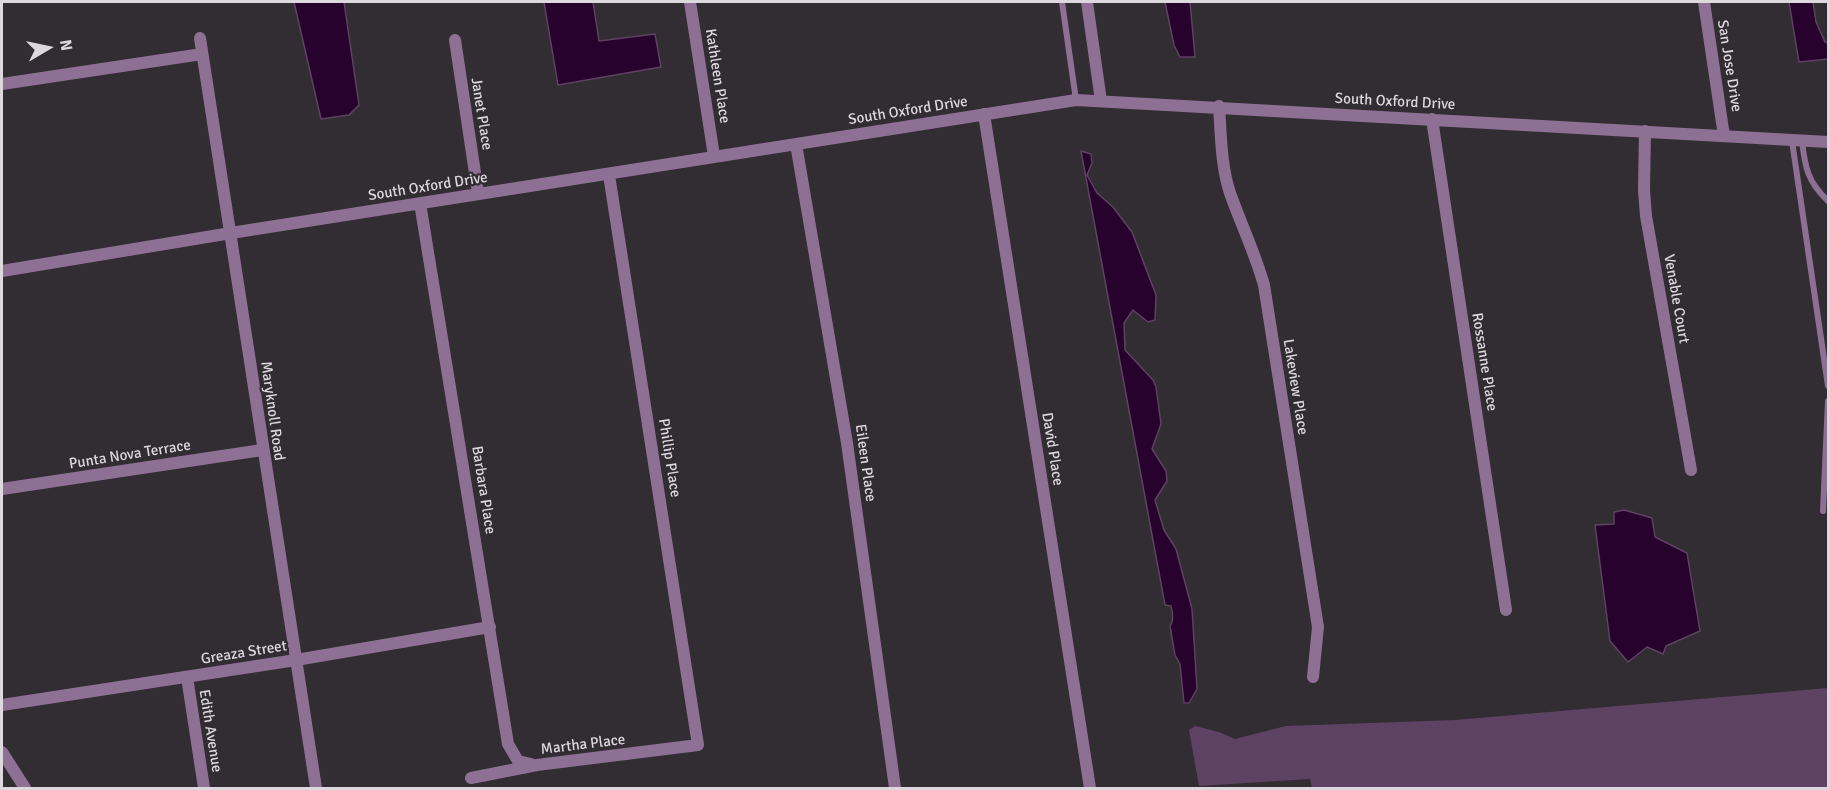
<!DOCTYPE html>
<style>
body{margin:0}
#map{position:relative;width:1830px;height:790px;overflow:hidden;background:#322c33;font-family:Signika,sans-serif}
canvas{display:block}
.frame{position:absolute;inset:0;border:3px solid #dcd8dd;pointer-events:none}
.north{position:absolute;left:18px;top:18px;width:60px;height:60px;-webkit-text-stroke:4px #322c33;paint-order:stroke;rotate:81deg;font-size:16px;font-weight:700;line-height:24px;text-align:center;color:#dcd8dd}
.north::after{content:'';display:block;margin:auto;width:21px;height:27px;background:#dcd8dd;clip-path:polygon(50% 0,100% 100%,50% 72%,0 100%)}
</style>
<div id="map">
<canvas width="1830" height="790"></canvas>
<div class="frame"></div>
<div class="north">N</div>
</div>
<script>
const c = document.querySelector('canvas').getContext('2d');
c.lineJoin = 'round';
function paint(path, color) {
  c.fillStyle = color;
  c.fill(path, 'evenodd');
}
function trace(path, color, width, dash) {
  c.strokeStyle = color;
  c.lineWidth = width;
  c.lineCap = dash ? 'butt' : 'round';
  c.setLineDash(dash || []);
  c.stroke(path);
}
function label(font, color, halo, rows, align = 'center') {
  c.font = font + ' Signika,sans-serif';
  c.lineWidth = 4.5;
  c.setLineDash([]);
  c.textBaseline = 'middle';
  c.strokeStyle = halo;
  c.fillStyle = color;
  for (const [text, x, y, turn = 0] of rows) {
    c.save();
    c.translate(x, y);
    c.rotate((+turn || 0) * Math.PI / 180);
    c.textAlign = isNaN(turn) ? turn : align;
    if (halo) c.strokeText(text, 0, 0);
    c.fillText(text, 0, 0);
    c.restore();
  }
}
paint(new Path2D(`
 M1828 688V788H1312L1310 779 1199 786 1189 730 1195 726 1219 732 1235 739 1286 726 1455 720Z`), '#5e4263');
const water = new Path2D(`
 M294 2H344L359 105 349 115 321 119Z
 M544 2H593L599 41 655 34 661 67 558 85Z
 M1165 2H1190L1195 57H1180L1174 45Z
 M1789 2H1813L1816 22 1825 42 1828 43V59L1799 62Z
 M1081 151 1091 154 1092 163 1087 175 1097 193 1113 207 1132 232 1156 295 1155 320 1148 322 1133 310 1124 323 1125 350 1153 380 1156 387 1161 424 1152 449 1166 471 1167 481 1155 500 1164 530 1176 549 1192 609 1197 689 1189 703H1184L1180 664 1175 655 1170 626C1174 621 1173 613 1171 606L1165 605Z
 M1624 510 1652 518 1655 537 1687 553 1700 631 1666 646 1663 654 1647 647 1628 662 1610 641 1595 525 1614 524V512Z`);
paint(water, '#26022c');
trace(water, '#5d4261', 1.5);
trace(new Path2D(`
 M1062 2 1076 100
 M1792 141 1828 386
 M1802 141C1805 168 1808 182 1828 201
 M1823 511 1828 401`), '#8f7095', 6);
trace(new Path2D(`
 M690 2 714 156
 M1087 2 1101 101
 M1704 2 1724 136
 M200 38 316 788
 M455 40 478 193
 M2 84 202 54
 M1219 106C1221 135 1221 166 1230 193 1241 224 1255 253 1264 285L1318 627 1313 677
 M984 114 1090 788
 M1432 119 1506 610
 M1645 131 1644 190 1646 216 1691 470
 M796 144 847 443 895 788
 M420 203 508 744 518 761 531 764
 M2 271 231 233 1076 100 1828 142
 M2 489 262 450
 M187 677 204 788
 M2 705 296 660 490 627
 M2 752 25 788
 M471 778 537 765 698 745 609 175`), '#8f7095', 12);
label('15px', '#dcd8dd', '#322c33', [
 ["San Jose Drive",1729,66,81],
 ["Kathleen Place",717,76,81],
 ["South Oxford Drive",1395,102,3],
 ["South Oxford Drive",908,111,-9],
 ["Janet Place",481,114,81],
 ["South Oxford Drive",428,187,-9],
 ["Venable Court",1676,299,80],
 ["Rossanne Place",1484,362,81],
 ["Lakeview Place",1295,387,81],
 ["Maryknoll Road",272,411,82],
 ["David Place",1052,449,81],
 ["Punta Nova Terrace",130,455,-9],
 ["Phillip Place",669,458,81],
 ["Eileen Place",865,463,82],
 ["Barbara Place",483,490,81],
 ["Greaza Street",244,653,-9],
 ["Edith Avenue",210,731,81],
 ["Martha Place",583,745,-7]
]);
</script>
